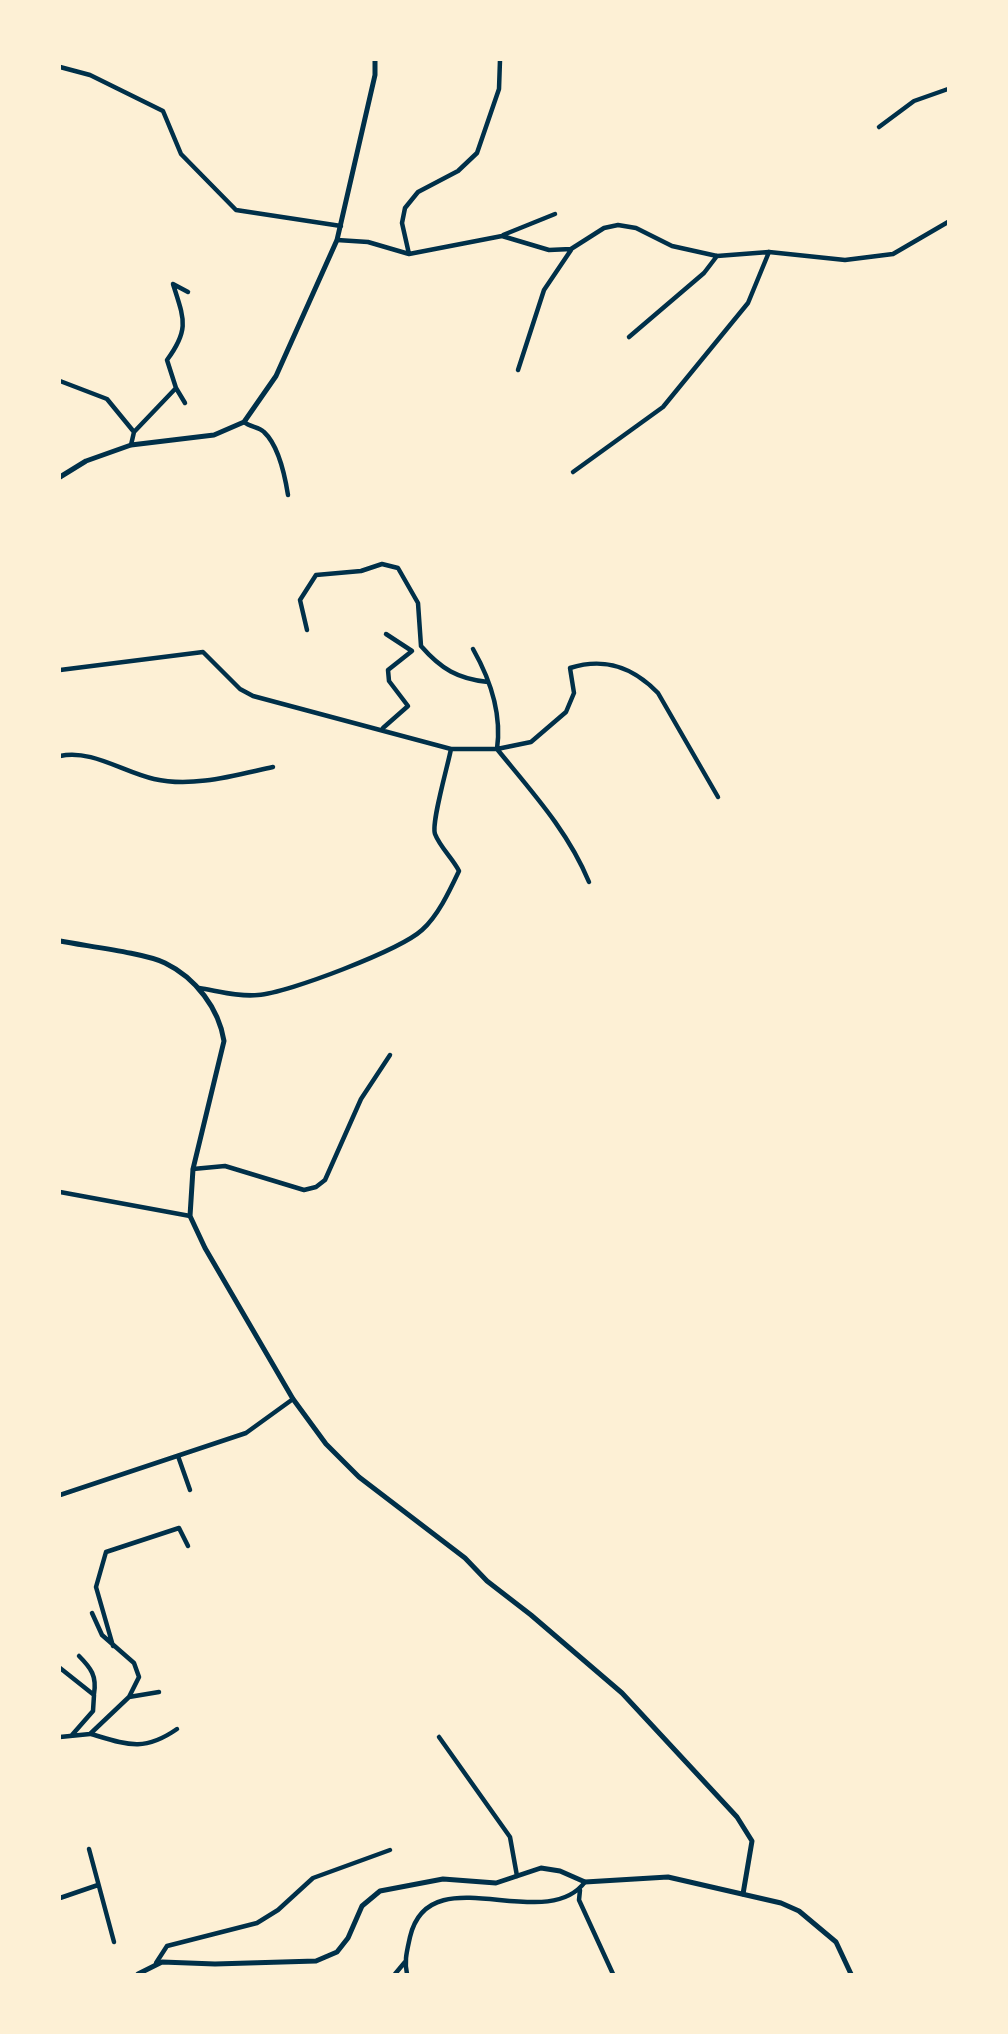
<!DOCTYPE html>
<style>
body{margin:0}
#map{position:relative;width:1008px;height:2034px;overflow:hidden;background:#fdf0d5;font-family:Mulish,sans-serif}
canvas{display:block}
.frame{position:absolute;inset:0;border:61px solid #fdf0d5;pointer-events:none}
</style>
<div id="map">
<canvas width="1008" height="2034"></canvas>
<div class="frame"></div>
</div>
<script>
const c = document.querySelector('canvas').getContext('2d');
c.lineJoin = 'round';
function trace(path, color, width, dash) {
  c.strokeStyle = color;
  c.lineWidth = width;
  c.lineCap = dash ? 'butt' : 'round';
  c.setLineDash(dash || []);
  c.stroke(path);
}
trace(new Path2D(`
 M60 67 90 75 163 111 181 154 236 210 341 226
 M879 127 914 101 948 89
 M503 235 555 214
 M337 240 368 242 409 254 502 236 549 250 571 249 604 228 618 225 636 228 672 246 717 256 769 252 845 260 893 254 948 222
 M409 254 402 223 405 208 418 192 458 171 477 153 499 89 500 60
 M629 337 704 273 717 256
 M518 370 544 290 571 250
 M60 381 107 399 134 432 131 445
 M176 388 185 403
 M244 422C250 427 259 427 264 432 279 446 285 476 288 495
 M134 432 176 388 167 360C190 329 184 319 173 284L188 292
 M573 472 663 407 748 303 769 252
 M307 630 300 600 316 575 361 571 382 564 398 568 418 603 421 646C441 669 458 679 488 682
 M473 649C490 679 502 714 497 749 532 792 568 831 589 882
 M60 670 203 652 240 689 253 696 451 749H497L531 742 566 712 574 693 570 668C605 657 633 667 658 693L718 797
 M383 728 408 706 389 681 388 670 412 651 386 634
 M60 756C91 749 123 772 154 779 193 788 236 775 273 767
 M199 988C218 991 239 997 258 995 288 993 400 950 422 930 438 916 450 890 459 871 453 859 440 847 435 834 431 823 448 765 451 749
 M193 1169 225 1166 304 1190 316 1187 325 1180 361 1099 390 1055
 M60 1192 190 1216
 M178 1456 190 1490
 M60 1495 246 1433 293 1399
 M113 1646 96 1587 106 1552 179 1528 188 1546
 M79 1656C91 1668 97 1676 94 1694
 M60 1668 94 1695 93 1711 72 1735
 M129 1697 159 1692
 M91 1734C128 1745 144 1752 177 1729
 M60 1737 90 1734 129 1697 139 1677 134 1663 102 1635 92 1613
 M439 1737 510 1837 517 1876
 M89 1849 114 1942
 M580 1890 579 1900 613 1974
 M60 1898 98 1885
 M156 1963 167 1946 257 1923 278 1910 313 1878 390 1850
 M395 1974 405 1962
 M407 1974C404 1961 407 1951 410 1937 429 1855 544 1936 585 1882`), '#003049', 4.5);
trace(new Path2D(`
 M60 477 86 461 131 445 214 435 244 422 276 376 337 240 375 75V60
 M60 941C85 946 145 953 165 963 196 978 219 1009 224 1041L193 1169 190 1216 205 1248 293 1399 326 1444 359 1477 465 1558 487 1581 531 1615 622 1693 737 1817 752 1841 743 1894`), '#003049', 5);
trace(new Path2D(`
 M138 1974 162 1962 215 1964 316 1961 337 1952 348 1938 362 1906 380 1891 443 1879 496 1883 541 1868 560 1871 585 1882 668 1877 781 1903 799 1911 836 1942 851 1974`), '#003049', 5);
</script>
